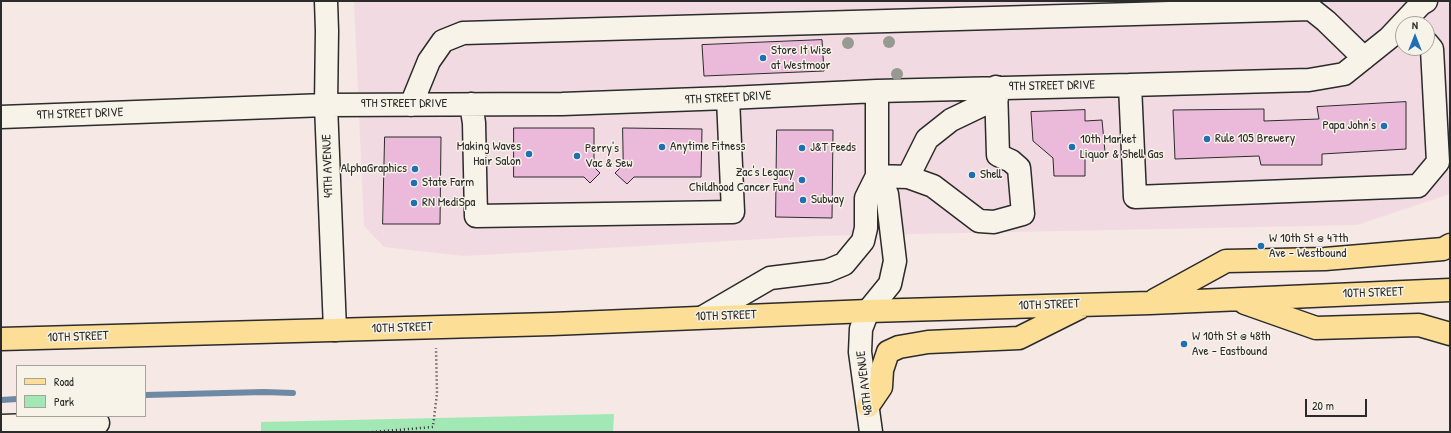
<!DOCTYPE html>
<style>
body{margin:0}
#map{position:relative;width:1451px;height:433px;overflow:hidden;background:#f5e8e5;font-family:"Patrick Hand",sans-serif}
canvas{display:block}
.frame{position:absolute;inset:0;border:2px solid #2b2b2b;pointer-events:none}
.legend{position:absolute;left:16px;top:365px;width:130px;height:52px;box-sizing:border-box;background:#f7f3e8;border:1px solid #a5a39c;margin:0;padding:5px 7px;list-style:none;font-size:12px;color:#2b2b2b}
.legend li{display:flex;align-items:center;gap:8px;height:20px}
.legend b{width:20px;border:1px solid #a5a39c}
.north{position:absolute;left:1395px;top:16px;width:40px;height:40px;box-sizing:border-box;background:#f7f3e8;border:1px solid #a5a39c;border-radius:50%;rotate:0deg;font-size:11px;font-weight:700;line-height:16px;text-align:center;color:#2b2b2b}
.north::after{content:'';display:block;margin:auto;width:14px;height:18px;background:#1f6fb2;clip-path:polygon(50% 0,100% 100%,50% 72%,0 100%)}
.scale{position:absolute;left:1305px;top:399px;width:62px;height:18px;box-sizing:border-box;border:2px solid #2b2b2b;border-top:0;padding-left:5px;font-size:12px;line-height:14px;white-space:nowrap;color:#2b2b2b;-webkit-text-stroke:3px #f7f3e8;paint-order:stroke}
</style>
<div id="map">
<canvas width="1451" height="433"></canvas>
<div class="frame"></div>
<ul class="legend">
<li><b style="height:5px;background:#fdde96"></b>Road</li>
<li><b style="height:11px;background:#a2e8b4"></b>Park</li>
</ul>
<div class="north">N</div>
<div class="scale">20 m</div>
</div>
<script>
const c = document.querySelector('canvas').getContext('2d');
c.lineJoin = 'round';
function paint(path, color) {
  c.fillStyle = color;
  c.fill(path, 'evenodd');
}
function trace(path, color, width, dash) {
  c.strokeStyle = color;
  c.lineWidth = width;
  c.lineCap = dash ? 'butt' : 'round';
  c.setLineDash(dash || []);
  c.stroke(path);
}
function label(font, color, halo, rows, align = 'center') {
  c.font = font + ' "Patrick Hand",sans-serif';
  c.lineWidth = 3;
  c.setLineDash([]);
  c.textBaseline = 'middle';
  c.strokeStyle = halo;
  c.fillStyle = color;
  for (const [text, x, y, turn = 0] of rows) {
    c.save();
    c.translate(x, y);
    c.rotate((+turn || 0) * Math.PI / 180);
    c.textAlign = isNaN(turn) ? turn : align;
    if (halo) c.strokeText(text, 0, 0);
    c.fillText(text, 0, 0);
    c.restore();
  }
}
paint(new Path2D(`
 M354 1H1450V194L1357 225 816 236 464 256 384 247 364 226ZM1403 24H1427V48H1403Z`), '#f2dae2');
paint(new Path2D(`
 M614 414 613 432H261V422Z`), '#a2e8b4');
trace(new Path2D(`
 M145 395 264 392 293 393
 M1 400 17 399`), '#6e89a4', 6);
const building = new Path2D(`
 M822 40 824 71 704 76 702 45Z
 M1406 102V149L1322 154V165H1261L1259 156 1175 159 1173 110 1264 109V121L1319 119 1317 107Z
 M1085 110V121L1102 120 1105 152H1085V176H1054L1053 158 1033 141 1031 112Z
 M514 128H594V167L600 173 590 183 584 177H514Z
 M623 128 702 129 701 177H634L627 184 615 173 623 165Z
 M777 130H833L832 218 776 217Z
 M385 137H441L440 224H383Z`);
paint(building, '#ebbada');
trace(building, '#2b2b2b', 1);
const minor = new Path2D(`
 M326 1 327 31 326 105 335 330
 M1130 85 1135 197 1418 186 1438 162 1432 49 1427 43
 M471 104 474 123 476 216 733 212 728 98
 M411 105 429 61 443 41 463 33 1311 9 1326 21 1364 58
 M1 117 326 105 562 104 728 98 877 91 1130 85 1309 80 1344 74 1389 38 1421 4 1426 1
 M877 176 908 177 933 186 979 221 994 222 1023 214 1019 168 1011 161 998 155 996 87
 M908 177 927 139 951 120 997 98
 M703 317 770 278 827 271 844 264 863 241 866 228V198L877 176V91
 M1 426 98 423
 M871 432 860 352 861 329 868 311 890 284 895 261 887 194 877 176`);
const major = new Path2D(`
 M1155 300 1226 261 1325 259 1443 249 1450 245
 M1245 303 1316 328 1419 325 1450 334
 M1 339 552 324 868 311 1150 303 1450 290
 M868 406 881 387 882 370 888 352 899 347 928 342 1019 338 1079 308`);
trace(minor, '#2b2b2b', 25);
trace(major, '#2b2b2b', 25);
trace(new Path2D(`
 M372 432 433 427 437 393 436 348`), '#2b2b2b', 2.5, [1, 3]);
trace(minor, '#f7f3e8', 22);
trace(major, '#fdde96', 22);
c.fillStyle = '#969a91';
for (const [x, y] of [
 [889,42],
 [848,43],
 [897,74]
]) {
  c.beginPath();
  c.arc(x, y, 6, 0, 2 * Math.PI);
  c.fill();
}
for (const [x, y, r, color] of [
 [763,58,4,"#1f6fb2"],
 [1384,126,4,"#1f6fb2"],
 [1207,139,4,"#1f6fb2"],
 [662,147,4,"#1f6fb2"],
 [1072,147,4,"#1f6fb2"],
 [802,148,4,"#1f6fb2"],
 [529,154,4,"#1f6fb2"],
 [577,156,4,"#1f6fb2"],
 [415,169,4,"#1f6fb2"],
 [972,175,4,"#1f6fb2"],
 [802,180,4,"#1f6fb2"],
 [414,183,4,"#1f6fb2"],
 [803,200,4,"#1f6fb2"],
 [414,203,4,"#1f6fb2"],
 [1261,246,4,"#1f6fb2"],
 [1184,344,4,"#1f6fb2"]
]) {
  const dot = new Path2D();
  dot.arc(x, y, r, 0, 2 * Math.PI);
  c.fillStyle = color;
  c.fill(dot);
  trace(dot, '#f7f3e8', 1.5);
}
label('13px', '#2b2b2b', '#f7f3e8', [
 ["Store It Wise",771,51],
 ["at Westmoor",771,66],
 ["Papa John's",1376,126,"right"],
 ["Rule 105 Brewery",1215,139],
 ["10th Market",1080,140],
 ["Liquor & Shell Gas",1080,155],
 ["Making Waves",521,147,"right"],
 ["Hair Salon",521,162,"right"],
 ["Anytime Fitness",670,147],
 ["J&T Feeds",810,148],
 ["Perry's",585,149],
 ["Vac & Sew",585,164],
 ["AlphaGraphics",407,169,"right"],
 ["Zac's Legacy",794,173,"right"],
 ["Childhood Cancer Fund",794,188,"right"],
 ["Shell",980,175],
 ["State Farm",422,183],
 ["Subway",811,200],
 ["RN MediSpa",422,203],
 ["W 10th St @ 47th",1269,239],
 ["Ave - Westbound",1269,254],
 ["W 10th St @ 48th",1192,337],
 ["Ave - Eastbound",1192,352]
], 'left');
label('13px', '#2b2b2b', '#f7f3e8', [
 ["9TH STREET DRIVE",1052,86,-1],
 ["9TH STREET DRIVE",728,98,-3],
 ["9TH STREET DRIVE",404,104],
 ["9TH STREET DRIVE",80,114,-2],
 ["49TH AVENUE",328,166,-92],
 ["10TH STREET",1373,293,-2],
 ["10TH STREET",1049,305,-2],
 ["10TH STREET",726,316,-2],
 ["10TH STREET",402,328,-2],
 ["10TH STREET",78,337,-2],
 ["48TH AVENUE",865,383,-97]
]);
</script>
